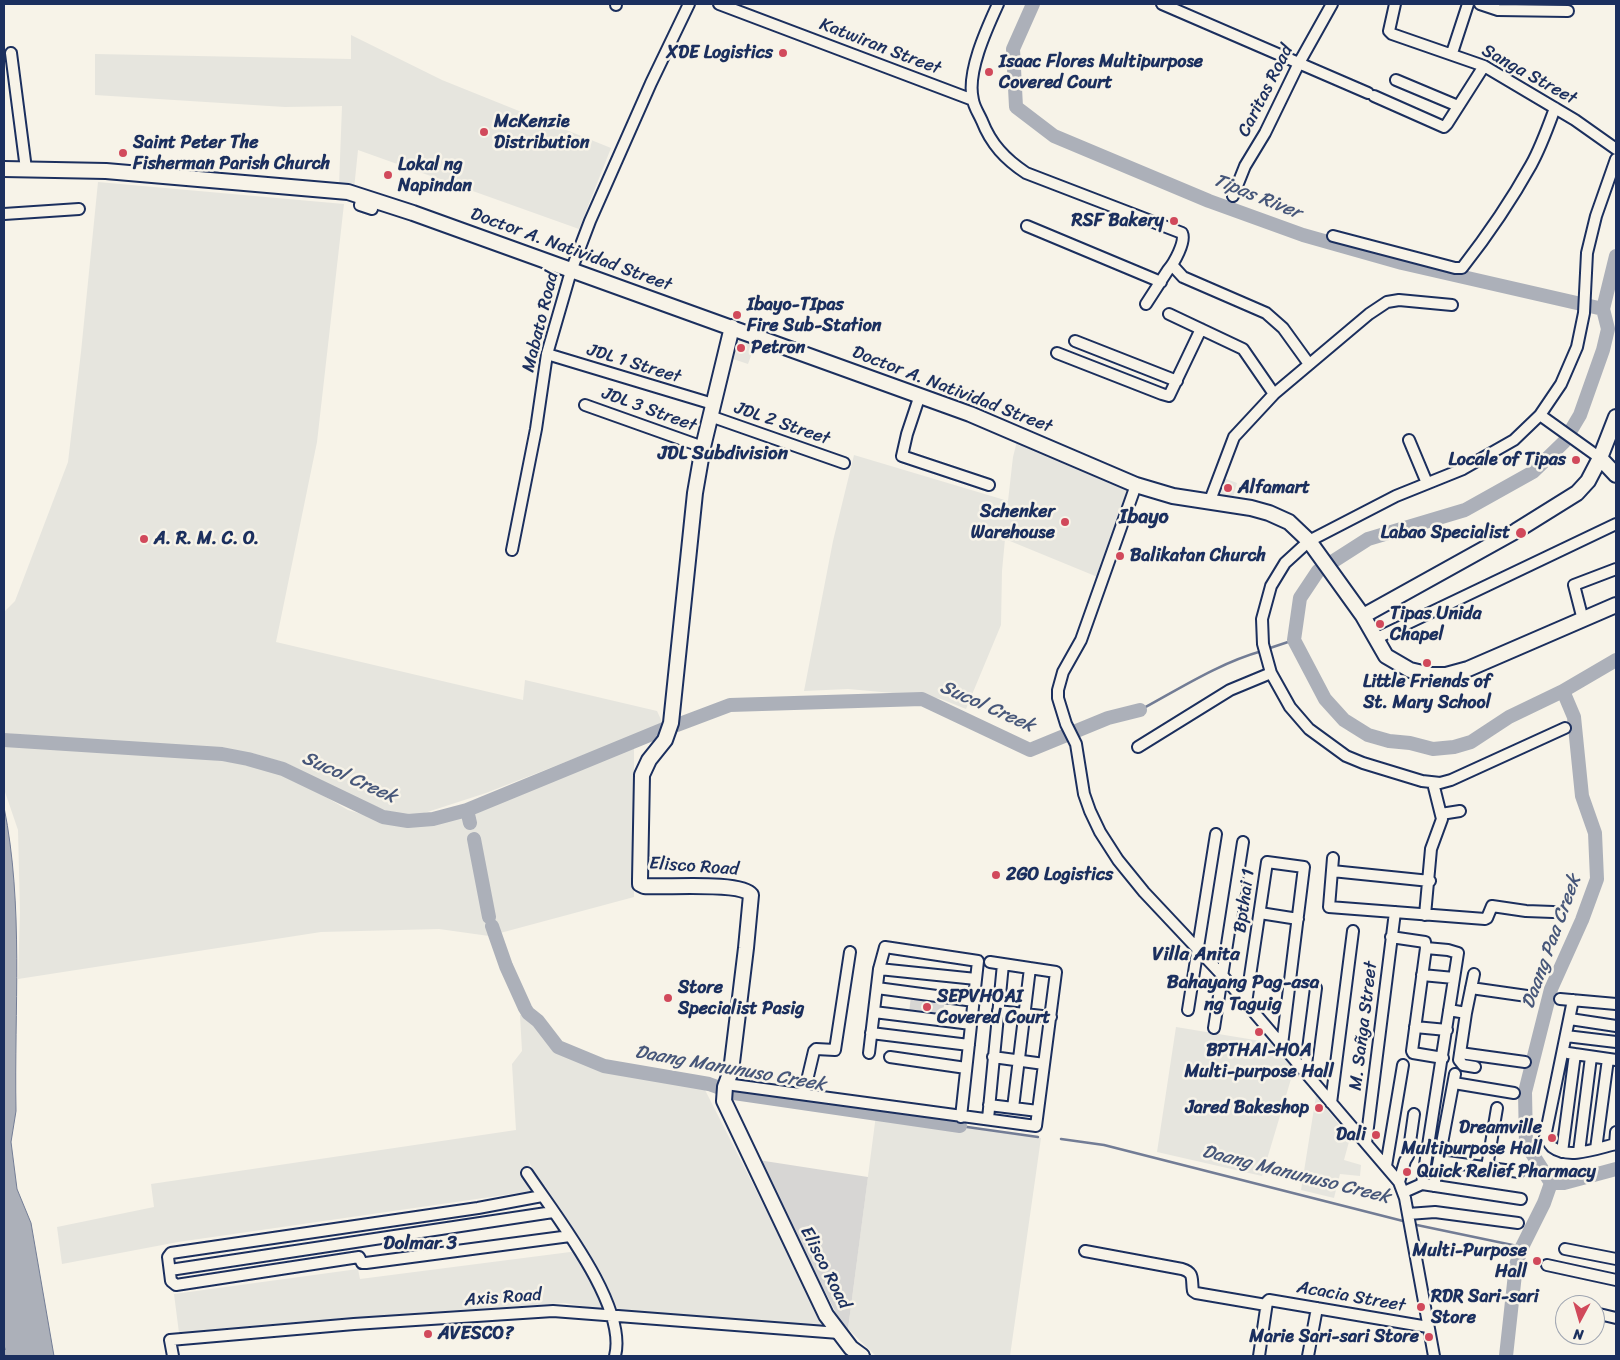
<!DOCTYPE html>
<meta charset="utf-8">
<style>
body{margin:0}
#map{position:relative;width:1620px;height:1360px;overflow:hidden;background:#f7f3e8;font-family:Sriracha,sans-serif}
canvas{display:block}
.frame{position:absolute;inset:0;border:5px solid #1b2f5e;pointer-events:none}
.north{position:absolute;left:1555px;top:1295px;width:50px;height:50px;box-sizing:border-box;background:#f7f3e8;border:1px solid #9fa5b1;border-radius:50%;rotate:186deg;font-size:14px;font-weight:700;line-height:20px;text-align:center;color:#1b2f5e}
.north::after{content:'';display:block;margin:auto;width:18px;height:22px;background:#d1495b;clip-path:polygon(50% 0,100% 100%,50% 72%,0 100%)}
</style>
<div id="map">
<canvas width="1620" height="1360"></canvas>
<div class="frame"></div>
<div class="north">N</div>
</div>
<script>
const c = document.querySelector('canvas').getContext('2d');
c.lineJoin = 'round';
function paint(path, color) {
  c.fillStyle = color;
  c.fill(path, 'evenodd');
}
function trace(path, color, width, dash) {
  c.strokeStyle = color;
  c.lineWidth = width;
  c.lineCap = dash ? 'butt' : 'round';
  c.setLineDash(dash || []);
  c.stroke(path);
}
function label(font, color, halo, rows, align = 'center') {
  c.font = font + ' Sriracha,sans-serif';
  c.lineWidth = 5;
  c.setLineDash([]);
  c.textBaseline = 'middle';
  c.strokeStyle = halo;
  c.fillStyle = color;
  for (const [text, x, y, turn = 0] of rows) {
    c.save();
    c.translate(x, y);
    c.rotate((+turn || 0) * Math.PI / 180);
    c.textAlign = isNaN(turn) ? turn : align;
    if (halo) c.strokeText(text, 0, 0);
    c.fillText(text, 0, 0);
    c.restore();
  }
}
paint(new Path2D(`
 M351 35 442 80 611 148 579 229 358 150 354 189 339 186 342 106 285 107 95 95V54L351 59Z
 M98 182 344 204 317 442 276 642 523 700 525 680 657 711 663 724 486 793 415 816 387 811 351 796 286 763 252 753 4 733V612L15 601 68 462 81 352Z
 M737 336 756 342 748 364 730 358Z
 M1018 437 1128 490 1100 578 1005 539 1002 571 1001 625 966 709 941 699 926 696 848 689 804 691 833 541 854 455 1008 501 1013 457Z
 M1221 477 1237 483 1232 501 1212 498Z
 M4 743 160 753 254 765 302 783 348 810 375 818 412 826 457 816 634 746V897L489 936 439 929 321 932 18 979 20 912 18 830 4 789Z
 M520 1015H527L566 1052 602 1067 703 1086 825 1326 614 1310 587 1250 542 1186 528 1160 539 1190 178 1242 62 1264 57 1227 154 1207 151 1184 516 1130 512 1064 522 1051Z
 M1176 1027 1273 1043 1302 1076 1291 1079 1262 1176 1157 1152Z
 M1316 1096 1350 1138 1344 1160 1361 1165 1360 1176 1340 1174 1334 1198 1301 1190Z
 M876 1115 1041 1138 1010 1356H876L848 1329Z
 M578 1251 606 1310 564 1303 430 1312 179 1333 174 1294 358 1269 360 1279Z`), '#e6e5de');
paint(new Path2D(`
 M911 995 945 999 942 1018 909 1014Z
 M758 1160 868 1177 848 1329 841 1323Z`), '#d7d6d4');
const water = new Path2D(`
 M4 807C24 906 14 1010 16 1111L11 1142 17 1189 31 1223 54 1356H4Z`);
paint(water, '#acb0b9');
trace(water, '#727c95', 1);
trace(new Path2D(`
 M1267 649 1294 640
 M1140 710C1179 689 1219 663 1262 651
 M960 1126 1038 1137
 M1061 1139 1104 1145 1407 1222
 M1412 1224 1522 1247`), '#727c95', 2.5);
trace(new Path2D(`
 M1033 4 1013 49 1016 107 1054 136 1209 201 1303 235 1402 263 1603 309
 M1563 691 1616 660
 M677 725 730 705 922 699 1030 750 1108 718 1140 710
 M4 740 222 754 248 759 283 769 383 817 408 821 433 819 467 810 664 729
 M467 810 470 823
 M474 839 489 917
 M492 926 506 966 525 1008 528 1013 538 1021 558 1047 604 1066 709 1084 734 1093 960 1126
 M1551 1183 1526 1144 1525 1092 1551 989 1582 920 1597 879 1595 833 1582 796 1574 717 1563 691 1509 717 1471 742 1454 747 1433 749 1410 743 1389 741 1368 735 1344 720 1325 699 1294 640 1300 598 1318 571 1368 539 1465 510 1533 472 1564 442 1580 415 1603 350 1608 329 1603 309 1616 256
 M1551 1183H1564L1616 1169
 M1506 1356 1516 1265 1522 1247 1544 1203 1551 1183`), '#acb0b9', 14);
trace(new Path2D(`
 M4 1344 6 1356`), '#465679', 1, [6, 5]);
const minor = new Path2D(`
 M719 4 973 100
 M998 4C987 28 966 73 973 100 974 107 979 114 982 121 991 144 1005 159 1026 173L1182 233C1186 242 1174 263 1168 270L1146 304
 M1162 4 1368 93
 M1395 4 1389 31 1392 34 1484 66 1575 120 1616 149
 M1480 4 1498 10 1568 11
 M616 5V4
 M11 53 26 169
 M1452 53 1468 4
 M1396 80 1458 106
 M1374 96 1444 127 1447 124 1484 66
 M362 196 360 205 372 209
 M1233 196 1245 166 1265 133 1299 63 1332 4
 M4 214 79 209
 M1027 226 1161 282
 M1333 236 1455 268H1462C1487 236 1511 201 1531 165 1541 147 1548 127 1555 108
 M1172 265 1183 277 1266 313 1283 328 1309 364
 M1169 314 1243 349 1274 394
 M1075 341 1177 381
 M1057 353 1162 394 1169 396 1201 329
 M547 354 713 404
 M920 395 907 434 902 456 989 485
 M585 405 703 447
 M1540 415 1600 458
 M710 416 844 463
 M1409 440 1427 483
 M1136 485 1081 640 1063 672 1058 690V698L1066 724 1076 744 1084 794 1090 811 1100 832 1118 860 1144 892 1223 976 1399 1182 1405 1198 1434 1356
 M1209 503 1234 437 1274 394 1369 314 1387 302 1399 300 1452 305
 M512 550 536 429 547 354 571 271 590 221 651 83 689 4
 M1583 620 1574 585 1616 569
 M1375 639 1616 524
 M1565 728 1451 780 1440 783 1422 781 1363 763 1346 756 1309 729 1290 707 1271 673 1263 644 1262 619 1271 586 1285 563 1309 541 1396 496 1463 469 1514 440 1540 415 1561 384 1577 347 1584 313 1587 253 1596 216 1616 159
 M1138 747 1230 690 1271 673
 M1441 814 1460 811
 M1333 858 1329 907 1485 919 1487 918 1492 906 1526 911 1553 912
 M1332 871 1430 881
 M1260 913 1298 919
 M1425 915 1431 849 1442 819 1433 783
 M1391 937 1425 942 1426 948 1448 950 1458 953 1422 1184
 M1426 948 1412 1051 1413 1053 1443 1058
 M879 969 976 979
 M1422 975 1454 978
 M877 988 974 1001
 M1471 988 1527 996
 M1560 999 1616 1004
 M1573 1000 1545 1137C1547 1140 1549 1144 1552 1147 1569 1160 1598 1148 1616 1144
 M1246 1003 1267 862 1304 867 1282 1045
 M1188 1010 1216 834
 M1449 1010 1466 1013 1459 1060 1463 1065 1475 1067
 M998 1011 1051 1017
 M874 1012 971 1024
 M1466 1013 1474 974
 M1570 1019 1616 1026
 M1415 1027 1447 1030
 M1214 1028 1243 842
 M871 1033 969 1045
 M1566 1036 1616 1042
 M869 1053 879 969 885 947 978 961 961 1117
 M1460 1053 1525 1062
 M1568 1053 1616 1060
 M890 1057 966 1068
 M993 1057 1044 1064
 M1305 1072 1316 988
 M1454 1083 1514 1093
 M726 1084 1036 1126 1056 972 990 962
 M804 1093 814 1051 816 1049 835 1050 850 952
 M1331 1103 1353 931
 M989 1105 1038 1111
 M1013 1108 1030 968
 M988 1119 1003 964
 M1366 1143 1395 912
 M1615 1144 1616 1132
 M1596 1149 1608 1059
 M1562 1152 1575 1054
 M1579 1152 1591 1057
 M1440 1161 1519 1172
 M1386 1166 1403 1065
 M1487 1167 1497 1108
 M527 1173C555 1215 628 1306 615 1356
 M1399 1182 1405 1161 1408 1156 1414 1114
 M1434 1186 1455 1074
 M1404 1192 1422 1184 1521 1199
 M542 1196 478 1208 171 1253 168 1257 171 1281 176 1285 359 1257 362 1263H366L570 1236
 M1408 1214 1435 1212 1518 1223
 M1565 1249 1616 1259
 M1085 1251 1182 1269C1195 1273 1191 1279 1193 1291L1196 1293 1266 1305
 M1547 1265 1616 1280
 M170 1270 553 1212
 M1595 1313 1616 1318
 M173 1356 170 1340 354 1324 553 1311 839 1333
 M1259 1356 1267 1302 1269 1300 1428 1327
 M1308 1356 1317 1308`);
const major = new Path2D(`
 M4 169 106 171 348 192 413 213 970 414 1136 485 1173 496 1251 508 1269 513 1289 522 1309 541 1363 616 1386 656 1410 670 1431 675H1446L1468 669 1616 605
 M732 327 703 447 695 493 671 723 665 740 649 760 642 775 640 880V884L644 886C663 888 741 881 751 895L746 948 731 1071 725 1087 724 1101 826 1315 851 1348 862 1356
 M1600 458 1616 475
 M1363 616 1516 531 1577 493 1588 481 1600 458 1616 417`);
trace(minor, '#1b2f5e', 14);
trace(major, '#1b2f5e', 18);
trace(minor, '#f7f3e8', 10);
trace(major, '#f7f3e8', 14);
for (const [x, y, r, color] of [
 [783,53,5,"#d1495b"],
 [989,72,5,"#d1495b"],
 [484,132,5,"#d1495b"],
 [123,153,5,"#d1495b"],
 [388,175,5,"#d1495b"],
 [1174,221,5,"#d1495b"],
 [737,315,5,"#d1495b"],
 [741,348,5,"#d1495b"],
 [1576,460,5,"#d1495b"],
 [1228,488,5,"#d1495b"],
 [1065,522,5,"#d1495b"],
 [1521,533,6,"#d1495b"],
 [144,539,5,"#d1495b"],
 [1120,556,5,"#d1495b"],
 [1380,624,5,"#d1495b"],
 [1427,663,5,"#d1495b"],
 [996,875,5,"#d1495b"],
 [668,998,5,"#d1495b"],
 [927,1007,5,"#d1495b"],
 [1259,1032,5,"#d1495b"],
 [1319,1108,5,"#d1495b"],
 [1376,1135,5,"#d1495b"],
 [1552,1138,5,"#d1495b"],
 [1407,1172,5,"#d1495b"],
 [1537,1261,5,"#d1495b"],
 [1421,1307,5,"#d1495b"],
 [428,1334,5,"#d1495b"],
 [1429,1337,5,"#d1495b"]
]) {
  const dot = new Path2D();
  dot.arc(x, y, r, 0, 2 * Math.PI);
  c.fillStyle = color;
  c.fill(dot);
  trace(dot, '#f7f3e8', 2);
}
label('18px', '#1b2f5e', '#f7f3e8', [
 ["Katwiran Street",880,47,21],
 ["Sanga Street",1529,75,29],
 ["Caritas Road",1266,91,-63],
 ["Doctor A. Natividad Street",571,250,20],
 ["Mabato Road",541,322,-76],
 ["JDL 1 Street",634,364,17],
 ["Doctor A. Natividad Street",952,390,21],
 ["JDL 3 Street",649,410,20],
 ["JDL 2 Street",782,424,19],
 ["Elisco Road",694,867,4],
 ["Bpthai 1",1245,901,-82],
 ["M. Sañga Street",1364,1026,-83],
 ["Elisco Road",825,1268,63],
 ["Acacia Street",1351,1297,10],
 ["Axis Road",503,1298,-4]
]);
label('bold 18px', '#1b2f5e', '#f7f3e8', [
 ["XDE Logistics",773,53,"right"],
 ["Isaac Flores Multipurpose",999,62],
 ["Covered Court",999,83],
 ["McKenzie",494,122],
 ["Distribution",494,143],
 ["Saint Peter The",133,143],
 ["Fisherman Parish Church",133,164],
 ["Lokal ng",398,165],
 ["Napindan",398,186],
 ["RSF Bakery",1164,221,"right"],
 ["Ibayo-TIpas",747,305],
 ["Fire Sub-Station",747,326],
 ["Petron",751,348],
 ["Locale of Tipas",1566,460,"right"],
 ["Alfamart",1238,488],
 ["Schenker",1055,512,"right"],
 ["Warehouse",1055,533,"right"],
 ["Labao Specialist",1510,533,"right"],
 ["A. R. M. C. O.",154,539],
 ["Balikatan Church",1130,556],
 ["Tipas Unida",1390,614],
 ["Chapel",1390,635],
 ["Little Friends of",1427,682,"center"],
 ["St. Mary School",1427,703,"center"],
 ["2GO Logistics",1006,875],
 ["Store",678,988],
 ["Specialist Pasig",678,1009],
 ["SEPVHOAI",937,997],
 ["Covered Court",937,1018],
 ["BPTHAI-HOA",1259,1051,"center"],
 ["Multi-purpose Hall",1259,1072,"center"],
 ["Jared Bakeshop",1309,1108,"right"],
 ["Dreamville",1542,1128,"right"],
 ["Multipurpose Hall",1542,1149,"right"],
 ["Dali",1366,1135,"right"],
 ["Quick Relief Pharmacy",1417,1172],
 ["Multi-Purpose",1527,1251,"right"],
 ["Hall",1527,1272,"right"],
 ["RDR Sari-sari",1431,1297],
 ["Store",1431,1318],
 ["AVESCO?",438,1334],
 ["Marie Sari-sari Store",1419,1337,"right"]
], 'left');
label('italic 19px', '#465679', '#f7f3e8', [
 ["Tipas River",1257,197,22],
 ["Sucol Creek",987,707,24],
 ["Sucol Creek",349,778,24],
 ["Daang Paa Creek",1552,942,-70],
 ["Daang Manunuso Creek",730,1069,10],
 ["Daang Manunuso Creek",1296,1175,14]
]);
label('bold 19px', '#1b2f5e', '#f7f3e8', [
 ["JDL Subdivision",723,454],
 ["Villa Anita",1196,955],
 ["Bahayang Pag-asa",1243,983],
 ["ng Taguig",1243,1005],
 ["Dolmar 3",420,1244]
]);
label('bold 20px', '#1b2f5e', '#f7f3e8', [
 ["Ibayo",1144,518]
]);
</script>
